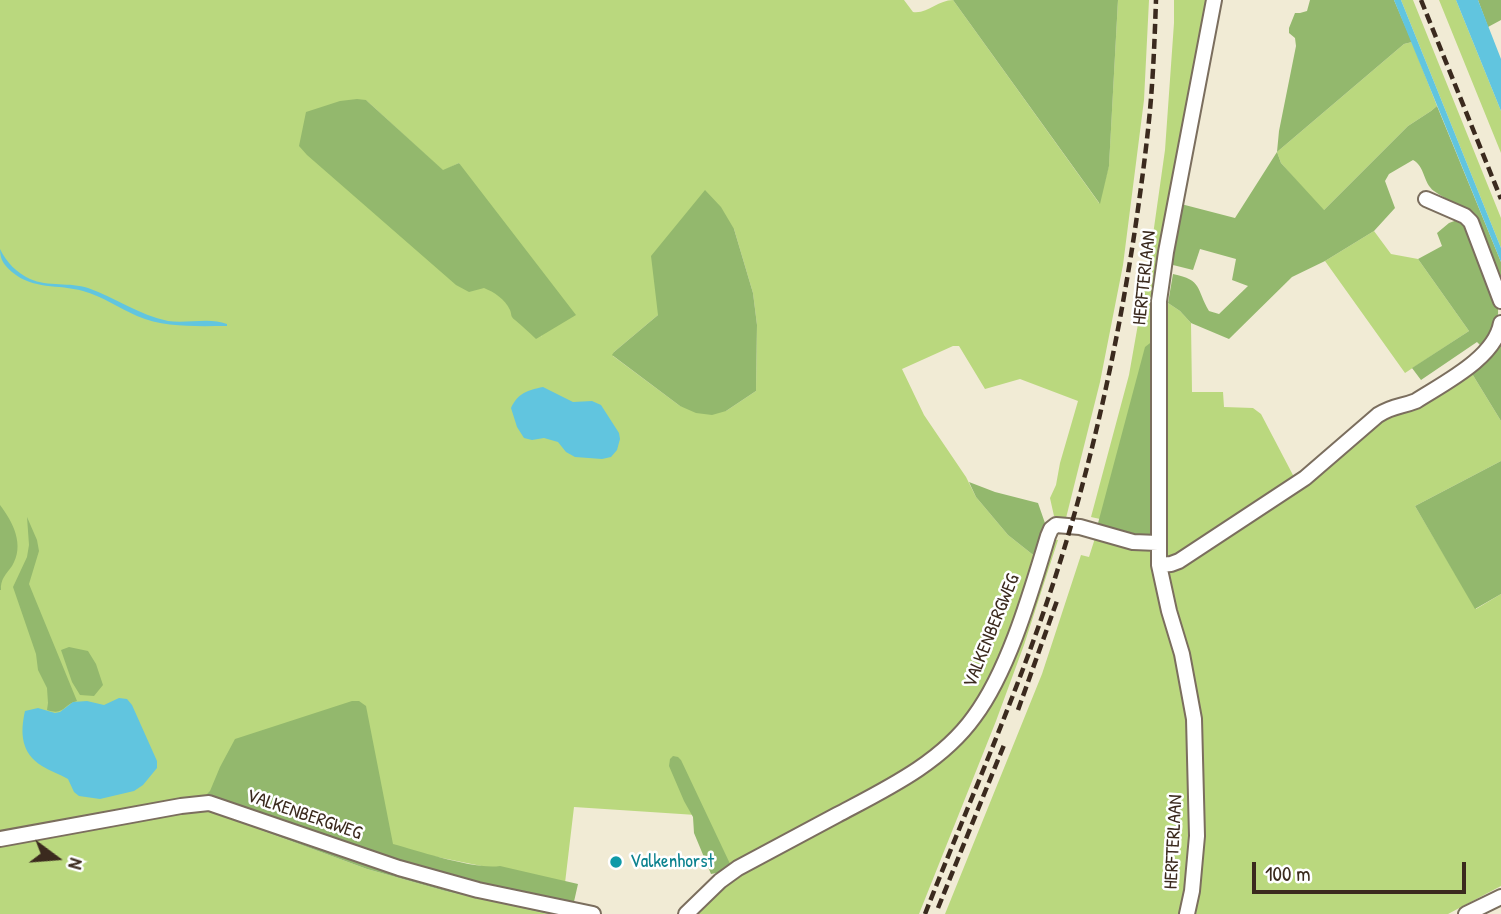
<!DOCTYPE html>
<style>
body{margin:0}
#map{position:relative;width:1501px;height:914px;overflow:hidden;background:#f1ebd5;font-family:"Patrick Hand",sans-serif}
canvas{display:block}
.north{position:absolute;left:21px;top:823px;width:70px;height:70px;-webkit-text-stroke:5px #fff;paint-order:stroke;rotate:106deg;font-size:19px;font-weight:700;line-height:28px;text-align:center;color:#3b2a1e}
.north::after{content:'';display:block;margin:auto;width:24px;height:32px;background:#3b2a1e;clip-path:polygon(50% 0,100% 100%,50% 72%,0 100%)}
.scale{position:absolute;left:1252px;top:862px;width:214px;height:32px;box-sizing:border-box;border:4px solid #3b2a1e;border-top:0;padding-left:9px;font-size:21px;line-height:24px;white-space:nowrap;color:#3b2a1e;-webkit-text-stroke:5px #fff;paint-order:stroke}
</style>
<div id="map">
<canvas width="1501" height="914"></canvas>
<div class="north">N</div>
<div class="scale">100 m</div>
</div>
<script>
const c = document.querySelector('canvas').getContext('2d');
c.lineJoin = 'round';
function paint(path, color) {
  c.fillStyle = color;
  c.fill(path, 'evenodd');
}
function trace(path, color, width, dash) {
  c.strokeStyle = color;
  c.lineWidth = width;
  c.lineCap = dash ? 'butt' : 'round';
  c.setLineDash(dash || []);
  c.stroke(path);
}
function label(font, color, halo, rows, align = 'center') {
  c.font = font + ' "Patrick Hand",sans-serif';
  c.lineWidth = 5;
  c.setLineDash([]);
  c.textBaseline = 'middle';
  c.strokeStyle = halo;
  c.fillStyle = color;
  for (const [text, x, y, turn = 0] of rows) {
    c.save();
    c.translate(x, y);
    c.rotate((+turn || 0) * Math.PI / 180);
    c.textAlign = isNaN(turn) ? turn : align;
    if (halo) c.strokeText(text, 0, 0);
    c.fillText(text, 0, 0);
    c.restore();
  }
}
paint(new Path2D(`
 M0 0H904L913 12C928 14 938 0 953 0L1099 203 1109 165 1118 0H1149L1144 100 1123 265 1100 382 1066 518H1057L1054 516 1050 498 1056 485 1060 463 1078 401 1020 379 985 389 959 346H953L902 369 924 415 966 477 976 497 1008 535 1037 558 1028 586 992 678 962 725 923 760 730 868 696 815 574 807 565 883 388 847 206 799 0 836ZM366 100 443 171 459 163 542 337ZM734 229 753 293 757 325 756 391 726 411 680 406 613 356 614 352 658 315Z
 M1174 0H1209L1154 340 1100 519 1091 517 1129 375 1150 256 1165 150 1174 23Z
 M1401 0H1413L1501 218V248Z
 M1439 0H1456L1501 111V153Z
 M1412 42 1437 106 1431 111 1408 126 1323 211 1281 163 1277 152 1404 44Z
 M1374 231 1391 254 1418 259 1469 331 1405 373 1325 261Z
 M1168 303 1180 311 1191 323 1192 392H1223L1224 407 1253 408 1261 414 1294 477 1233 518 1167 559 1165 545 1163 354Z
 M1471 372 1501 421V461L1415 506 1476 609 1501 594V886L1448 914H1196L1201 876 1203 824 1200 710 1180 628 1169 571 1335 460 1391 413 1410 411Z
 M1096 535 1148 549 1152 551 1186 693 1192 766 1190 846 1182 914H945L1042 674 1081 555 1089 557Z
 M1051 539 1058 540 1024 645 996 721 919 914H691L732 876 892 790 974 723Z
 M219 809 217 814 367 869 445 891 548 914H0V842L169 811Z`), '#bad87e');
paint(new Path2D(`
 M953 0H1118L1109 166 1100 204Z
 M1310 0H1394L1412 42 1404 44 1277 152 1281 163 1324 210 1408 126 1431 111 1437 106 1501 262V281L1475 218C1464 205 1447 201 1434 191 1423 183 1425 166 1413 160L1389 174 1385 181 1395 208 1374 231 1325 261 1292 277 1229 339 1191 323 1180 311 1168 303 1173 274C1203 280 1196 289 1209 311L1219 314 1248 286 1232 280 1236 259 1200 249 1193 270 1169 264 1181 204 1235 218 1277 152 1279 131 1296 46 1295 38 1289 33V28L1295 13H1300L1307 11Z
 M1478 0H1501V20L1488 27Z
 M357 99 366 100 443 170 459 163 576 315 536 339C529 332 522 326 515 320 510 316 512 315 510 310 505 299 494 292 484 288L469 292 456 285 307 155 299 146 306 112 340 101Z
 M705 190 721 207 734 229 753 293 757 325 756 391 726 411 712 415 696 413 680 406 612 355 614 352 658 315 651 256Z
 M1457 220 1466 225 1498 306C1499 324 1494 335 1481 346L1477 342 1421 380 1412 368 1469 331 1418 259 1442 246 1437 233 1449 223Z
 M1501 339V421L1471 372Z
 M1154 340 1153 529 1152 533 1146 538 1097 527 1145 347Z
 M1501 461V594L1475 609 1415 506Z
 M969 482 995 492 1038 503 1046 526 1037 558 1008 535 976 497Z
 M0 505C13 522 25 545 12 566 6 574 0 580 1 590H0Z
 M27 517 37 540 39 551 29 584 77 701C63 704 65 716 47 710L48 703 47 688 38 670 36 654 13 587 27 557 29 545Z
 M69 647 88 651 96 664 103 685 94 696 80 695 72 682 61 650Z
 M352 701H359L366 706 393 844C419 851 475 870 500 866L578 884 573 906 396 863 204 797 210 791 220 767 235 739Z
 M673 756 678 757 681 760 732 868 722 872 711 874 694 833 693 817 684 801 669 766 670 759Z
 M219 809 579 914H548L445 891 367 869 217 814Z`), '#93b86d');
paint(new Path2D(`
 M1394 0H1401L1501 248V262Z
 M1456 0H1478L1501 59V111Z
 M0 249C6 262 17 273 30 279 48 287 70 282 88 288 116 298 139 315 168 321 187 324 209 317 227 324V326C197 326 165 328 137 316 119 308 102 296 83 291 58 284 33 290 12 272 4 265 0 260 0 249Z
 M543 387 573 402 592 401 601 405 619 433 620 439 617 450 611 457 602 459 575 457 566 452 558 442 544 438 532 440 524 438 517 427 511 408C518 393 528 390 543 387Z
 M119 698 127 699 132 705 157 761V768L143 785 134 791 100 799 79 796 74 792 68 779C59 774 50 771 42 766 21 753 20 733 25 711L38 708 55 713 60 712 73 702 87 701 104 705Z`), '#61c5df');
const minor = new Path2D(`
 M1426 199 1465 216 1471 222 1501 301
 M1159 565 1171 564 1179 561 1305 478 1378 415C1394 405 1401 407 1416 401 1444 383 1495 358 1501 323
 M0 839 181 806 209 803 399 868 478 890 593 914
 M686 914 720 881 738 868C771 850 804 833 837 815 886 789 941 763 974 717 1009 670 1031 592 1048 536L1051 529 1056 525 1080 527 1133 542 1158 543
 M1187 914 1192 891 1197 836 1194 719 1182 654 1169 611 1159 565V301L1166 252 1214 0
 M1466 914 1501 897`);
trace(minor, '#7b6e5e', 18);
trace(minor, '#fff', 14);
trace(new Path2D(`
 M1421 0 1501 199
 M1018 710 1058 598
 M938 908 1004 745
 M925 914C969 802 1018 692 1055 578 1093 460 1119 339 1137 216 1143 173 1149 129 1152 85 1154 57 1155 28 1156 0`), '#3b2a1e', 4.5, [10, 5]);
for (const [x, y, r, color] of [
 [616,862,7,"#0f9aa8"]
]) {
  const dot = new Path2D();
  dot.arc(x, y, r, 0, 2 * Math.PI);
  c.fillStyle = color;
  c.fill(dot);
  trace(dot, '#fff', 2.5);
}
label('19px', '#3b2a1e', '#fff', [
 ["HERFTERLAAN",1145,278,-84],
 ["VALKENBERGWEG",992,631,-68],
 ["VALKENBERGWEG",304,815,19],
 ["HERFTERLAAN",1174,842,-87]
]);
label('19px', '#0d838f', '#fff', [
 ["Valkenhorst",630,862]
], 'left');
</script>
